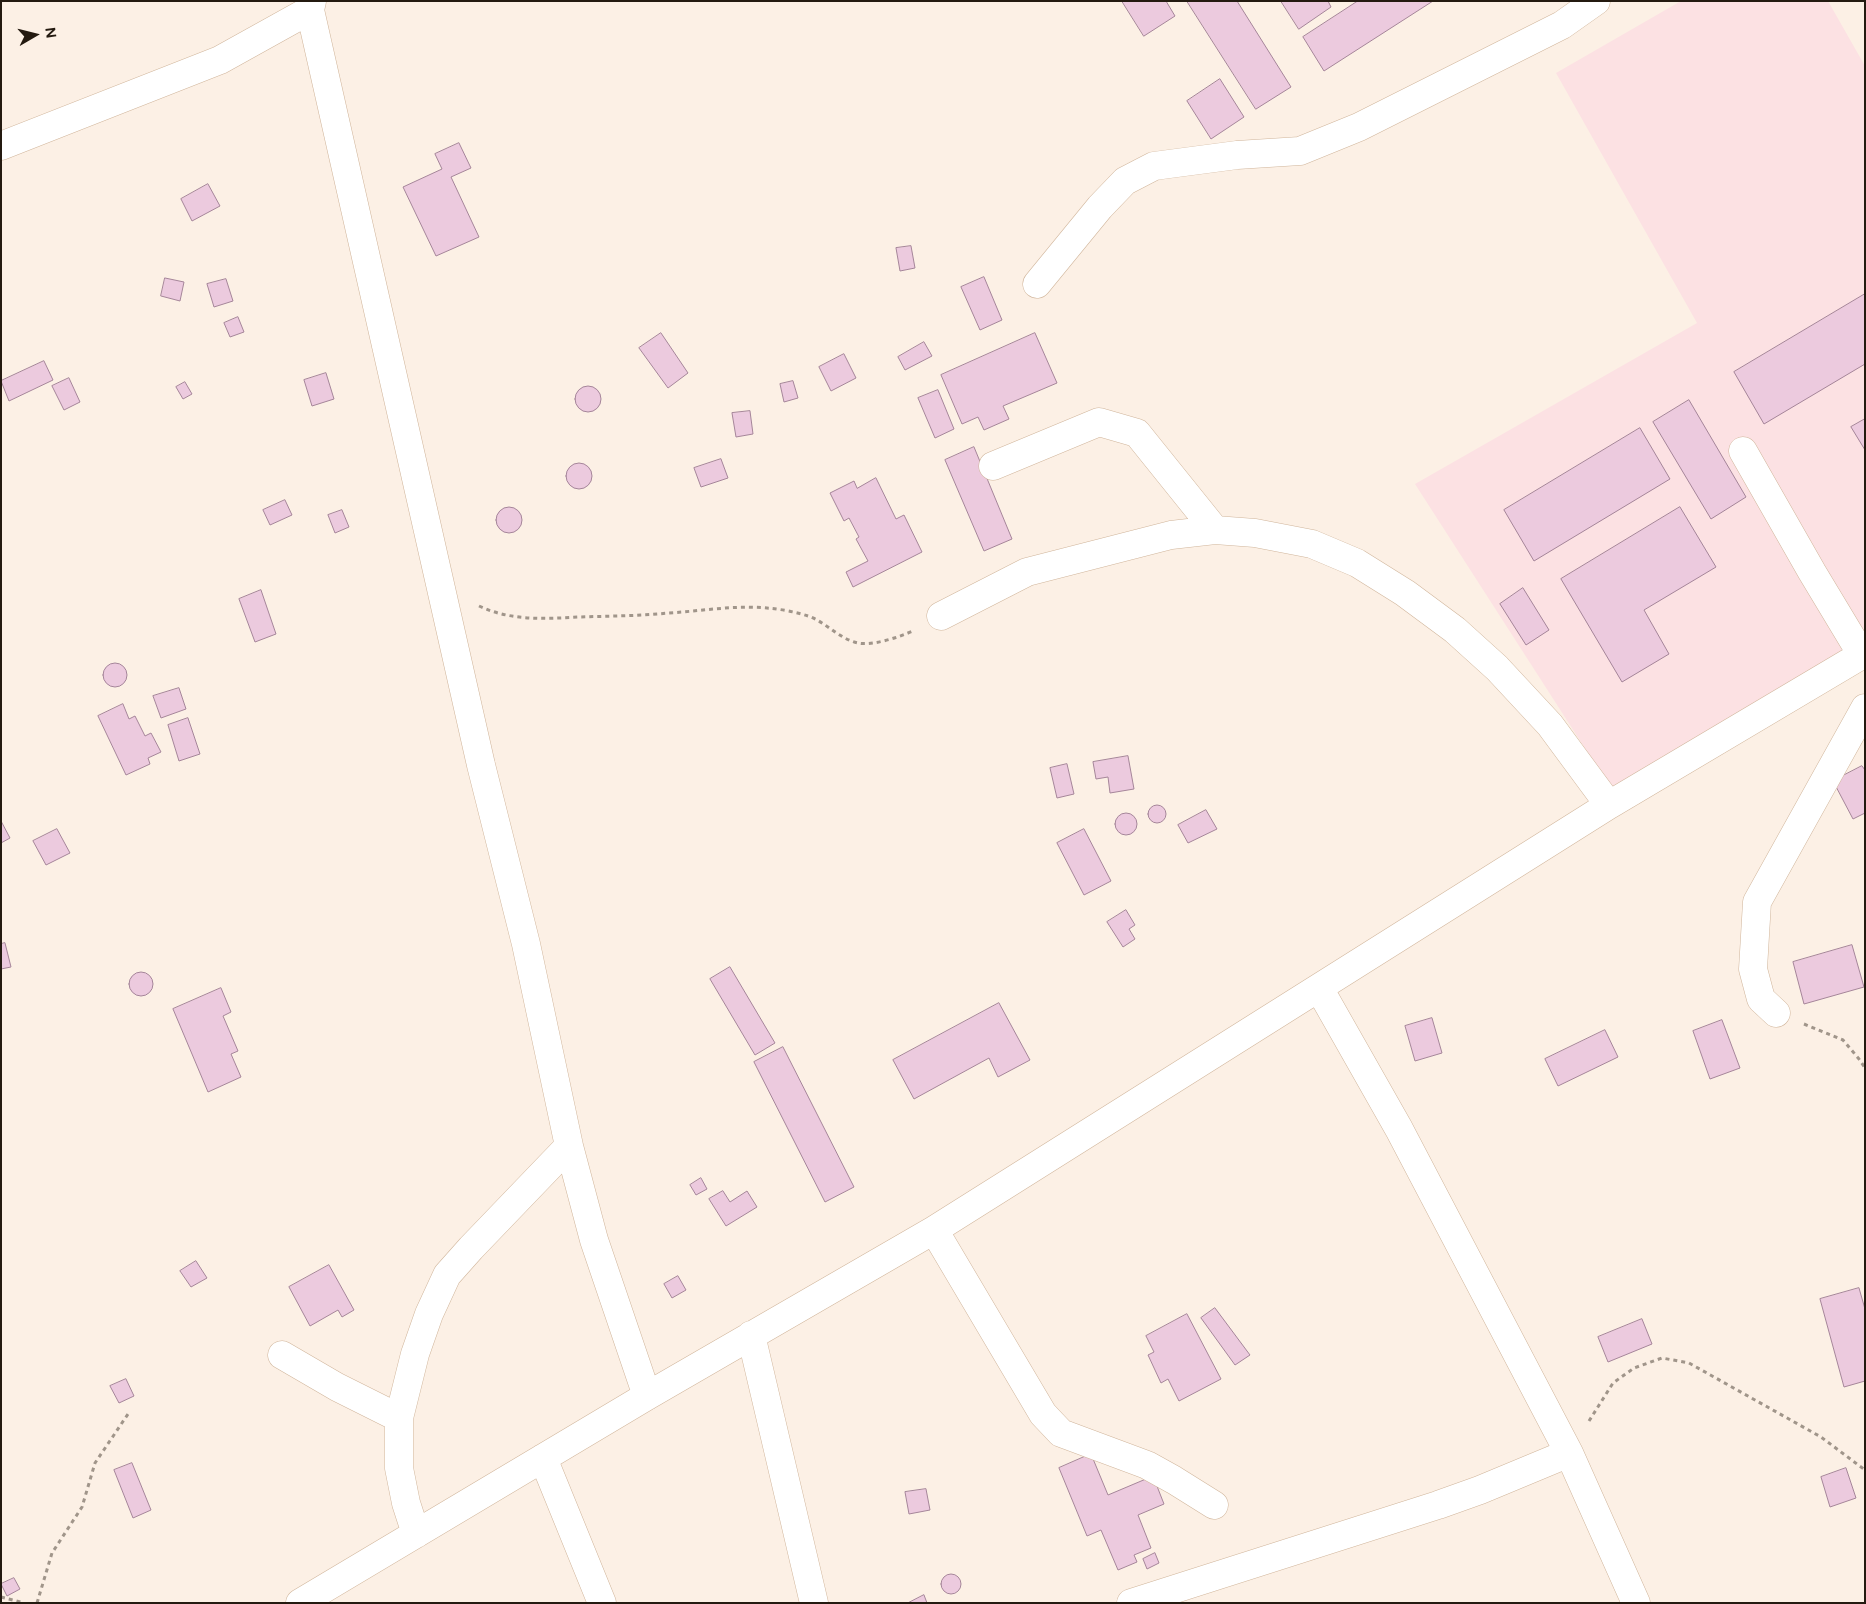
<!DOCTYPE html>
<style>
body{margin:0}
#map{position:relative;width:1866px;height:1604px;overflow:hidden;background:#fcf0e5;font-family:Figtree,sans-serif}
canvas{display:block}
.frame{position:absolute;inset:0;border:2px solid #241a10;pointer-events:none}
.north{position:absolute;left:10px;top:10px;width:50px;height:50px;-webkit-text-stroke:4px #fcf0e5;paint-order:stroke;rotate:82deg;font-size:14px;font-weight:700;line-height:20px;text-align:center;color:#241a10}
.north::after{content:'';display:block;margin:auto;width:18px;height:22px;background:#241a10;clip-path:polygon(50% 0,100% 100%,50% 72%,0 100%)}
</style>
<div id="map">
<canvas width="1866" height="1604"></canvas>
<div class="frame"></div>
<div class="north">N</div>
</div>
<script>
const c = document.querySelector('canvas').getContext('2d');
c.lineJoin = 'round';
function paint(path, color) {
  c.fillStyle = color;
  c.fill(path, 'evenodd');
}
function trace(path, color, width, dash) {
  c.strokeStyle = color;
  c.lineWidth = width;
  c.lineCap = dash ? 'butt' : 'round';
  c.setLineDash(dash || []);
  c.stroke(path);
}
paint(new Path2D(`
 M1681 1H1828L1865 66V641L1615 795 1415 484 1697 323 1556 73Z`), '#fce1e3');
const building = new Path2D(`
 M1122 1H1166L1175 16 1144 36Z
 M1187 1H1237L1291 87 1256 109Z
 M1281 1H1328L1331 7 1299 29Z
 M1358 1H1433L1324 71 1303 37Z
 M1220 79 1244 117 1211 139 1187 101Z
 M459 143 471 168 451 177 479 237 436 256 403 187 442 169 435 154Z
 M208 184 220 206 192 221 181 199Z
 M911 246 915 268 900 271 896 248Z
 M984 277 1002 320 980 330 961 287Z
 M165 278 184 282 180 301 161 296Z
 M226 279 233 301 214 307 207 284Z
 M1865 294V364L1764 424 1734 372Z
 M238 317 244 332 230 337 224 323Z
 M661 333 688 373 668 388 639 348Z
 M1035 333 1057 383 1003 406 1009 419 984 430 978 417 962 424 941 375Z
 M924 342 932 356 905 370 898 357Z
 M844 354 856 378 831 391 819 367Z
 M44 361 53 380 9 401 1 381Z
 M326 373 334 399 312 406 304 380Z
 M69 378 80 402 64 410 52 386Z
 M793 381 798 398 784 402 780 384Z
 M185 382 192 394 183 399 176 387Z
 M575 399a13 13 0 1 1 26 0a13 13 0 1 1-26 0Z
 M938 390 954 429 935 438 918 398Z
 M1689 400 1746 497 1711 519 1653 422Z
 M750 411 753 434 736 437 732 413Z
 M1865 419V450L1851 427Z
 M1640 428 1670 479 1534 561 1504 510Z
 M974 447 1012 539 984 551 945 460Z
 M721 459 728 478 701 487 694 468Z
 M566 476a13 13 0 1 1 26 0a13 13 0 1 1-26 0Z
 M876 478 896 519 904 515 922 552 853 587 846 572 868 561 856 539 859 537 849 518 844 521 830 493 854 481 857 488Z
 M285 500 292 515 270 525 263 510Z
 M496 520a13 13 0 1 1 26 0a13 13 0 1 1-26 0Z
 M1680 507 1716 567 1644 610 1669 654 1622 682 1561 579Z
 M342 510 349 527 335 533 328 515Z
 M1523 588 1549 630 1526 645 1500 604Z
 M261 590 276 634 255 642 239 599Z
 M103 675a12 12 0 1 1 24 0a12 12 0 1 1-24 0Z
 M179 688 186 709 161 718 153 696Z
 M123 704 129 719 135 716 145 736 151 733 161 752 148 758 150 764 126 775 98 716Z
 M188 718 200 754 179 761 168 725Z
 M1128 756 1134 789 1110 793 1108 777 1096 779 1093 762Z
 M1067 764 1074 794 1057 798 1050 768Z
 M1862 766 1865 770V813L1853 819 1833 781Z
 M1148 814a9 9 0 1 1 18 0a9 9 0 1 1-18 0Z
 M1206 810 1217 829 1188 843 1178 825Z
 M1115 824a11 11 0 1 1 22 0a11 11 0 1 1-22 0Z
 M1 821 10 838 1 843Z
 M57 829 70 853 46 865 33 841Z
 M1084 829 1111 881 1084 895 1057 843Z
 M1126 910 1135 925 1129 929 1135 939 1123 947 1107 922Z
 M5 943 11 967 1 969V944Z
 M1852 945 1864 987 1804 1004 1793 962Z
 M730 967 775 1043 755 1055 710 979Z
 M129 984a12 12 0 1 1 24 0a12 12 0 1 1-24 0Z
 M221 988 231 1012 223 1016 238 1051 231 1054 241 1077 208 1092 173 1009Z
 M999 1003 1030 1060 998 1077 989 1058 914 1099 893 1060Z
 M1432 1018 1442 1053 1415 1061 1405 1026Z
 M1722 1020 1740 1068 1710 1079 1693 1031Z
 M1605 1030 1618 1057 1558 1086 1545 1059Z
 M783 1047 854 1187 825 1202 754 1062Z
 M701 1178 707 1189 696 1195 690 1185Z
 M723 1191 730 1202 747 1191 757 1207 726 1226 709 1199Z
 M196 1261 207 1278 191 1287 180 1271Z
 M329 1265 354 1310 342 1317 338 1310 310 1326 289 1287Z
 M678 1276 686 1290 672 1298 664 1284Z
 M1859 1288 1865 1309V1381L1844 1387 1820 1299Z
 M1215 1308 1250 1355 1235 1365 1201 1318Z
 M1187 1314 1221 1379 1179 1401 1168 1379 1161 1383 1148 1355 1154 1352 1146 1336Z
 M1642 1319 1652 1344 1608 1362 1598 1337Z
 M126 1379 134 1396 119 1403 110 1386Z
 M1091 1454 1108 1495 1153 1476 1164 1504 1138 1515 1151 1548 1134 1555 1137 1562 1118 1570 1101 1530 1087 1536 1059 1468Z
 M132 1463 151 1510 133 1518 114 1470Z
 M1846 1468 1856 1498 1830 1507 1821 1477Z
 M926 1489 930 1510 909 1514 905 1492Z
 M1155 1553 1159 1563 1147 1569 1143 1559Z
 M941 1584a10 10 0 1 1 20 0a10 10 0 1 1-20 0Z
 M14 1578 20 1589 7 1596 1 1584Z
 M924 1595 927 1603H908Z`);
paint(building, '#eccade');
trace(building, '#a58599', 1);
const minor = new Path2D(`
 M310 10 481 765 526 944 569 1146 471 1248 447 1275 429 1314 415 1354 399 1418V1468L406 1503 416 1534
 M1 146 220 60 310 10 312 1
 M1037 284 1100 207 1125 181 1154 166 1237 155 1300 151 1359 127 1562 25 1596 1
 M1743 451 1812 572 1862 655
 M993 466 1099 422 1137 433 1215 530
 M941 616 1027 572 1171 535 1215 530 1255 533 1312 544 1357 563 1405 593 1455 630 1497 668 1550 725 1609 805
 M1319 988 1399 1129 1569 1453 1636 1603
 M1776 1013 1761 999 1753 969 1757 902 1865 708
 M569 1146 594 1240 647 1396
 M934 1230 1043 1414 1061 1433 1147 1465 1174 1480 1214 1505
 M751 1335 814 1603
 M282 1355 337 1387 399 1418
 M543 1458 602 1603
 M300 1603 647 1396 934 1230 1609 805 1865 653
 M1131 1603 1438 1505 1480 1490 1569 1453`);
trace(minor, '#d0b59b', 29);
trace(new Path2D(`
 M479 606C511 621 544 619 579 617 609 616 639 616 669 613 702 611 734 605 767 608 780 609 796 612 808 616 826 622 839 639 858 643 873 646 899 637 913 631
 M1804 1024 1843 1040 1859 1059 1865 1068
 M1589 1421 1613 1383 1634 1368 1662 1358 1689 1363 1821 1437 1865 1470
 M1 1597 24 1603
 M37 1603 52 1553 82 1507 95 1463 128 1414`), '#a0958a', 3, [4, 4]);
trace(minor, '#fff', 28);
</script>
